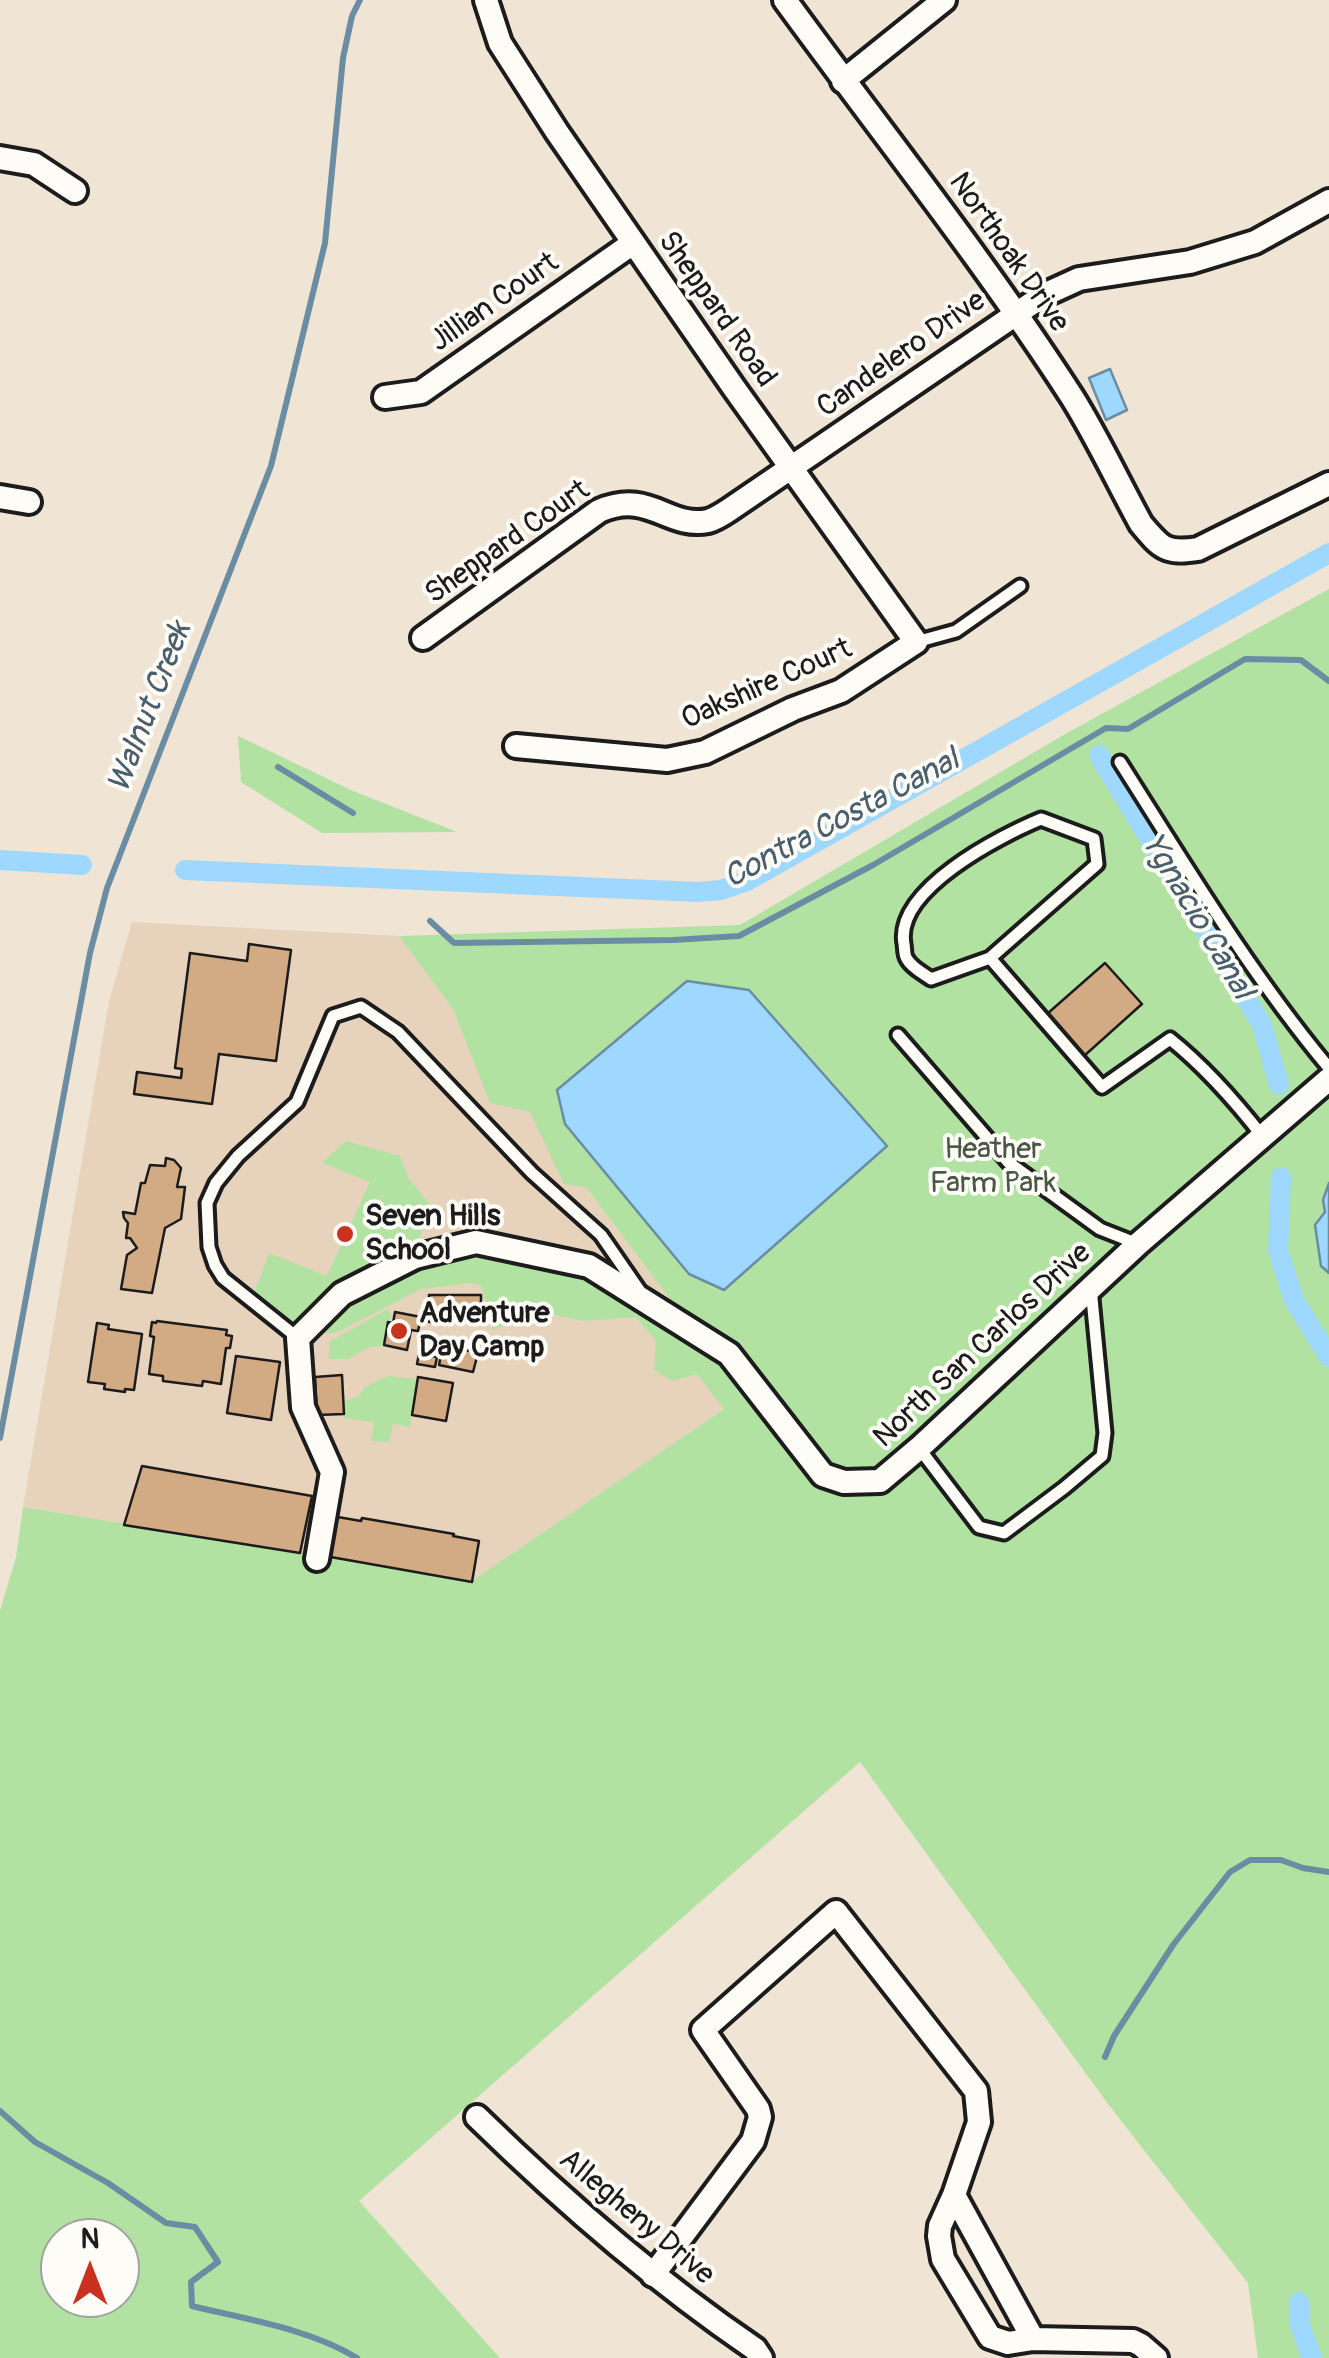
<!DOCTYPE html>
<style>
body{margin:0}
#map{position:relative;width:1329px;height:2358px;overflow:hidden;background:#f0e4d4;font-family:Pangolin,sans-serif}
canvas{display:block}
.north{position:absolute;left:40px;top:2218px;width:100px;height:100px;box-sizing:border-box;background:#fdfcf7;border:2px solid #a3a29f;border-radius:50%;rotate:0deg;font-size:28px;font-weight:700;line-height:40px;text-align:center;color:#1c1c1c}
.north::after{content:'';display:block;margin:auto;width:35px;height:45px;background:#c8321e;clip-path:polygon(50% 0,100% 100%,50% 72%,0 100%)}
</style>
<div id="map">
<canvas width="1329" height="2358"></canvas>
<div class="north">N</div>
</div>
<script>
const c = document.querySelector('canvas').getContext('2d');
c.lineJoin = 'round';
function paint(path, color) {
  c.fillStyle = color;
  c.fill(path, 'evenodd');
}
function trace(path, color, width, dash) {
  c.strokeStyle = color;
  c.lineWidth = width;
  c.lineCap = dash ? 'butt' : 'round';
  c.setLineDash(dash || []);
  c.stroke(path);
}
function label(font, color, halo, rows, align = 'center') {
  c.font = font + ' Pangolin,sans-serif';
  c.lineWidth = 8;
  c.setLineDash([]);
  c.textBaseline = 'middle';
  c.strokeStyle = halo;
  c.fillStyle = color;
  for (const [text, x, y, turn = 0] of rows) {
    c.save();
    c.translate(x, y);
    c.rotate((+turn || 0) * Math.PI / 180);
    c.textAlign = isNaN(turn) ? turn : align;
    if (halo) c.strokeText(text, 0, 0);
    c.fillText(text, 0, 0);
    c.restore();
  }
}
paint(new Path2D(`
 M132 922 399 936 743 1396 472 1582 23 1507 109 1001Z`), '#e7d3bc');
paint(new Path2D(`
 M1329 589V2358H1258L1248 2283 1108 2104 860 1762 359 2201 500 2358H0V1611L16 1557 23 1507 472 1581 724 1409 697 1374 673 1381 654 1370 656 1341 636 1317 583 1321 545 1313 492 1330 493 1321 480 1285 470 1283 421 1289 338 1332 298 1338 251 1302 269 1253 327 1276 370 1182 322 1163 346 1141 400 1156 409 1179 429 1203 415 1256 476 1242 589 1266 679 1311 586 1187 564 1184 530 1112 490 1103 453 1009 399 936 740 925 1067 733ZM60 2238H120V2298H60Z
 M238 736 353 791 457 832 322 833 241 782Z
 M388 1309 392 1317 388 1321 382 1346 370 1347 348 1359H329V1342Z
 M388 1376 417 1379 410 1427 393 1424 389 1442 371 1441 374 1422 344 1418V1401L359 1396 365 1387Z`), '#b1e2a2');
const water = new Path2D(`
 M1110 369 1127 410 1106 420 1089 378Z
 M687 981 749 990 887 1146 724 1290 689 1274 565 1124 557 1090Z
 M1329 1183V1273L1321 1266 1315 1225 1325 1212 1323 1200Z`);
paint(water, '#9ed8fe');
trace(water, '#6a8da4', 2.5);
trace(new Path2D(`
 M278 767 353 813
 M430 921 454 943 673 940 739 936 873 865 1106 728 1128 729 1245 659 1301 660 1329 681
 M0 1438 90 953 107 888 271 466 325 243 343 58 352 16 360 0
 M1105 2057 1114 2036 1173 1945 1230 1872 1250 1860H1281L1303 1868 1329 1872
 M0 2111 35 2142 108 2183 166 2223 195 2227 218 2262 191 2282 192 2306C245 2319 310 2329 357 2358`), '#6a8da4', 6);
trace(new Path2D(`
 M1099 755 1262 1025 1279 1085
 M0 860 82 865
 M185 870 698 892 721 890 747 881 1329 553
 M1281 1177 1278 1250 1294 1300 1329 1357
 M1299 2302V2323L1312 2358`), '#9ed8fe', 20);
const building = new Path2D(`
 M249 944 291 950 276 1061 219 1054 212 1104 134 1094 137 1072 181 1078 182 1069 175 1068 190 953 247 961Z
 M1105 963 1142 1004 1084 1056 1047 1014Z
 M166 1158 174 1160 181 1168 177 1187H185L181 1219 165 1228 152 1293 121 1289 127 1255 137 1248 130 1238H126L128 1223 124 1218 123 1212 135 1214 141 1183H145L150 1165 165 1166Z
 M429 1295H481V1322H429Z
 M395 1312 421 1317 418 1331 411 1330 407 1350 384 1345 388 1322 393 1323Z
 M157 1321 227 1330 226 1335 232 1336 230 1348H226L221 1384 203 1381 202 1386 163 1381V1376L149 1374 154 1337 150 1336 152 1322 156 1323Z
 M97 1323 109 1325 108 1329 142 1334 134 1390 125 1389V1392L104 1389 105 1384 88 1382Z
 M421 1339 439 1343 437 1355 419 1352Z
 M443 1345 478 1353 473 1372 439 1365Z
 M419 1354 437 1357 435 1367 417 1364Z
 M236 1356 280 1362 271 1420 227 1413Z
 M342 1375 344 1414 317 1415 315 1377Z
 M418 1377 453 1383 446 1421 412 1415Z
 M142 1466 312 1496 300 1553 124 1525Z
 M332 1516 361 1521 362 1518 454 1534 453 1536 479 1541 472 1582 325 1556Z`);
paint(building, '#d2ab84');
trace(building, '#1c1c1c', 2.5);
const lane = new Path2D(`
 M916 642 956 631 1020 586
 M1120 762C1186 866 1250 973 1329 1068
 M990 958 931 979C924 974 911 967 907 959 904 955 905 949 904 944 894 890 1000 836 1041 819L1094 839 1097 864 990 958 1102 1087 1170 1039C1205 1067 1235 1101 1263 1137
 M898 1035 1008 1162 1100 1229 1138 1244
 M298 1338 223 1278 215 1265 209 1247 207 1203 216 1183 238 1156 297 1102 333 1016 361 1007 398 1032 532 1173 601 1235 639 1290
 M919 1448 979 1527 1004 1533 1064 1488 1102 1456 1105 1433 1091 1288`);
const street = new Path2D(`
 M486 0 500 43 557 132 734 388 916 642 841 691 793 709 705 752 667 760 516 746
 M785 0C881 132 983 259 1072 397 1097 437 1118 482 1141 524 1161 548 1166 554 1198 549L1329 484
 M843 81 944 0
 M0 158 34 164 75 191
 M385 397 421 392 633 243
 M0 497 29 502
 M423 638 599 511C650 489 667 529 708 521 715 519 723 514 729 510L1044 295 1079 279 1190 262 1255 242 1329 201
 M317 1559 332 1472 303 1407 298 1338 342 1294 415 1257 476 1242 589 1266 729 1354 823 1475 844 1482 880 1481 919 1448 1138 1244 1329 1079
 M477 2117C563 2201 655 2281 755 2349L761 2358
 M954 2195 1033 2339
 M653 2275 753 2141 760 2117 758 2109 703 2030 836 1912 976 2091 979 2122 954 2195 940 2226 939 2236 943 2259 990 2337 1008 2343 1033 2339 1133 2341 1141 2345 1156 2358`);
trace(lane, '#1c1c1c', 19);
trace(street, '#1c1c1c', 30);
trace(lane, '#fdfcf7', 11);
trace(street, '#fdfcf7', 22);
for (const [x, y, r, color] of [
 [345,1234,10,"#c8321e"],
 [399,1331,10,"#c8321e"]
]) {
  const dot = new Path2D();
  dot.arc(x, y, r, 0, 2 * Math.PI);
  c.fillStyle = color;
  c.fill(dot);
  trace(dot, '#fdfcf7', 4);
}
label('30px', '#1c1c1c', '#fdfcf7', [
 ["Northoak Drive",1008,253,55],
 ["Jillian Court",495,303,-35],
 ["Sheppard Road",716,310,55],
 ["Candelero Drive",902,355,-35],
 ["Sheppard Court",508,543,-35],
 ["Oakshire Court",767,685,-24],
 ["North San Carlos Drive",983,1346,-43],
 ["Allegheny Drive",636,2218,40]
]);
label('30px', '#495744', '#fdfcf7', [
 ["Heather",993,1150],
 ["Farm Park",993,1184]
]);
label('bold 30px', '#1c1c1c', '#fdfcf7', [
 ["Seven Hills",365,1217],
 ["School",365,1251],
 ["Adventure",419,1314],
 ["Day Camp",419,1348]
], 'left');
label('italic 32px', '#4a5e6b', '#fdfcf7', [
 ["Walnut Creek",151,708,-69],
 ["Contra Costa Canal",842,820,-28],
 ["Ygnacio Canal",1196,917,59]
]);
</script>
